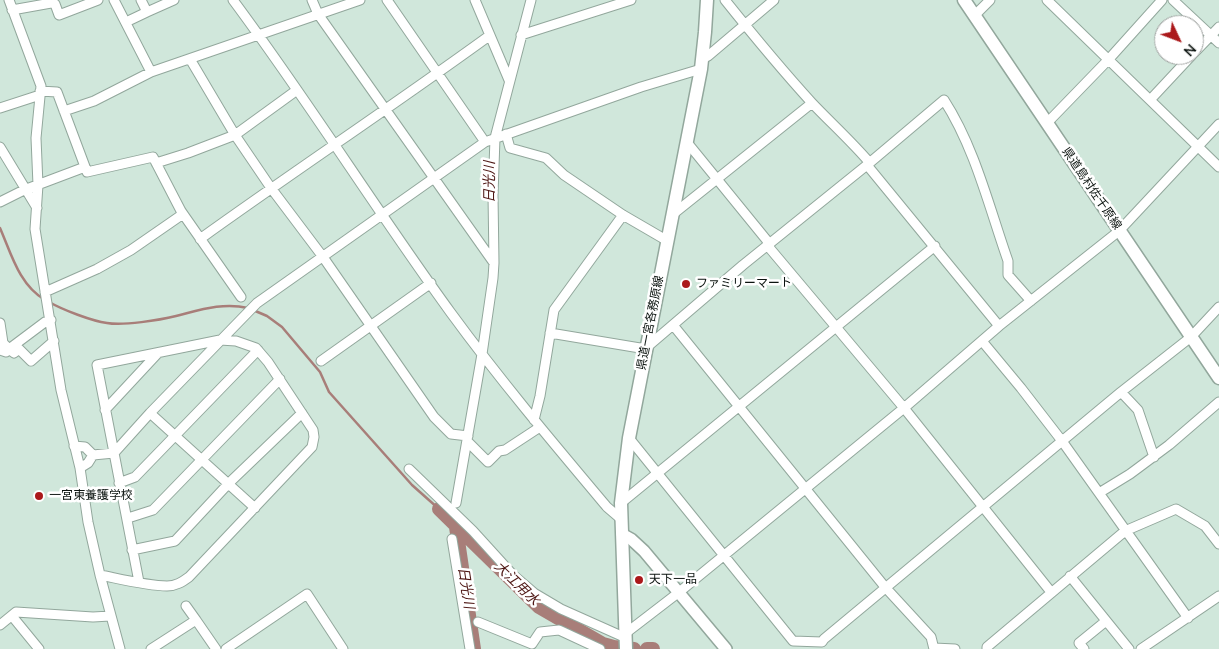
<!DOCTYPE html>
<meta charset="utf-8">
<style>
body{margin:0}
#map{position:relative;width:1219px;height:649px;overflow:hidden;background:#d0e7db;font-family:"Nunito Sans",sans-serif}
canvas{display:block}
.north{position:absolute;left:1154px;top:15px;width:50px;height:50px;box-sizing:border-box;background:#fff;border:1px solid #9ea19f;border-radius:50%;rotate:133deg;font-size:14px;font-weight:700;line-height:20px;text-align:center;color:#0c1410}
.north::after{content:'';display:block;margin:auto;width:18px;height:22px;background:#ab191b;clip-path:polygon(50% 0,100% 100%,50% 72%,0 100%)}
</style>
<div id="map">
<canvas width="1219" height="649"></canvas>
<div class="north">N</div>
</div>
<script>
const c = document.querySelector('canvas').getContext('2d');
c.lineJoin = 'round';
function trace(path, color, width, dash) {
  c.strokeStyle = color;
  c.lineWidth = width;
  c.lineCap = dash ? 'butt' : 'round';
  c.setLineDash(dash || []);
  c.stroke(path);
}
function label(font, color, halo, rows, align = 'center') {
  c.font = font + ' "Nunito Sans","Noto Sans JP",sans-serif';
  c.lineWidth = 5;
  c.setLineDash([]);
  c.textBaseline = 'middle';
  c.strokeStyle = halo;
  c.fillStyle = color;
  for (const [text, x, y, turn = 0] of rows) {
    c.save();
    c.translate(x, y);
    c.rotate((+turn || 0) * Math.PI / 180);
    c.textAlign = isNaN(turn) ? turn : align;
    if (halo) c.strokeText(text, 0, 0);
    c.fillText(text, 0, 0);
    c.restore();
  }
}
trace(new Path2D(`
 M0 228C11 253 19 285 45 300
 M49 302C63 310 92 321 107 323 123 326 160 320 176 316 200 310 223 302 248 308
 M253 310 267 316 282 327 320 372 329 392 412 485 439 509 442 507`), '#a87e79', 2.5);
trace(new Path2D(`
 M439 509 539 607 603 644 614 647 634 649
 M456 527 474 649
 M647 649H653`), '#a87e79', 14);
const minor = new Path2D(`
 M9 0 41 86 36 138 38 185 35 229 61 390 80 468 88 522 100 575 120 649
 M114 0 151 72
 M141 0 147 12 174 0
 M233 0C309 102 376 210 451 313 500 380 554 444 607 507L621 519
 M312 0 318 14 494 263
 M387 0 485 142
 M475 0 509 80
 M725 0C753 35 782 70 812 103 831 123 851 141 869 162
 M1047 0 1219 167
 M1173 0 1219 43
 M12 10 51 3 55 4 59 15 98 0
 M974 16 990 0
 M126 22 147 12
 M521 35 631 0
 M1194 53 1219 27
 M190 59 235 135 271 188 323 257 434 417 451 434 468 436
 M702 59 708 56 774 0
 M40 91 57 92 87 172 153 157 181 211 241 297
 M1150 100 1192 55
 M0 108 40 95
 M64 111 94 101 151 72 360 0
 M1047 123 1109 59 1162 0
 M506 134 510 148 546 158 564 175 623 215 666 240
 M686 144 690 146 769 243
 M0 147 37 208
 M156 163 188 153 235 135 297 90
 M867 165 999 326
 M0 202 24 190 85 167
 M672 215 812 103
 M200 239C296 170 394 105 489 36
 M767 245 904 408 1051 592
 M45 292 97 269 131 250 183 214
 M0 323 3 343 9 349 45 322 51 320
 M673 325 885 587 931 637 934 649
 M550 333 640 348 647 347 743 265 867 165 944 100C975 148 989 207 1008 261V275L1031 301
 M982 341 1021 388 1062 441 1188 618
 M0 350 6 352 9 349 14 353 19 349 31 361 54 341
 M321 361 431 283
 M1121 392 1138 410 1154 457
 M105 410 158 353
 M150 413 255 508
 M534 420 540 396 554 310 623 215
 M629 438 793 641 822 642 824 639 1121 392 1191 337 1219 307
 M467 441 488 462 499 451 505 450 540 427
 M74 446 85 447 93 455
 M80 468 88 463 93 455 114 453 150 413 257 303 485 142 641 87 701 69
 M409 469 473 531 513 575 534 593 561 609 626 638
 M119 483 135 477 258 350
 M1099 493 1130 474 1169 445 1219 402
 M456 503 482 354 493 278 494 263 493 195 495 138 531 0
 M621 503 935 246
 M128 518 153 510 280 379
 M452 539 470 649
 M132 550 175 541 229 483 302 413
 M100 575C120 579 148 586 167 586 176 586 182 582 189 577L312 447 314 437 313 430 268 362 256 348 236 341 220 340 97 365 139 582
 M1070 576 1129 649
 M186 606 196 620
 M12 616 39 649
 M478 622 532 644 540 632 559 630 600 649
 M0 625 16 612 93 617 110 616
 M626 633 678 593 904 408 999 326 1119 231 1219 124
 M934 648 955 649
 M151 649 196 620 216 649
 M226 649 307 594 343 649
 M987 649V647L1125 531 1176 509 1205 526 1219 544
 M1084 649 1079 643 1106 621
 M1141 649 1219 596`);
const tertiary = new Path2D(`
 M622 534 631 539 644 551 726 649`);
const secondary = new Path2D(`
 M964 0 1219 378
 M626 649 621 503 629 438 701 69 705 32 707 0`);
trace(minor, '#92a79c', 11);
trace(tertiary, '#92a79c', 14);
trace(secondary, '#92a79c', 15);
trace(minor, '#fff', 9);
trace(tertiary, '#fff', 11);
trace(secondary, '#fff', 12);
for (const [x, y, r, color] of [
 [686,284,5,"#ab191b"],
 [39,496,5,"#ab191b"],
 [639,580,5,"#ab191b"]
]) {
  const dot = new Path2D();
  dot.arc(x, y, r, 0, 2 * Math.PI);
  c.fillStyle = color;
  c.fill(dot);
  trace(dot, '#fff', 2);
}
label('12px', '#0c1410', '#fff', [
 ["県道島村佐千原線",1091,189,56],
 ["県道一宮各務原線",651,323,-79]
]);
label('12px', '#0c1410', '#fff', [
 ["ファミリーマート",696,284],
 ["一宮東養護学校",49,496],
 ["天下一品",649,580]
], 'left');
label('italic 14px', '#4e1714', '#fff', [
 ["日光川",491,182,-90],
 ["大江用水",516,584,44],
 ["日光川",465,588,81]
]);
</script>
